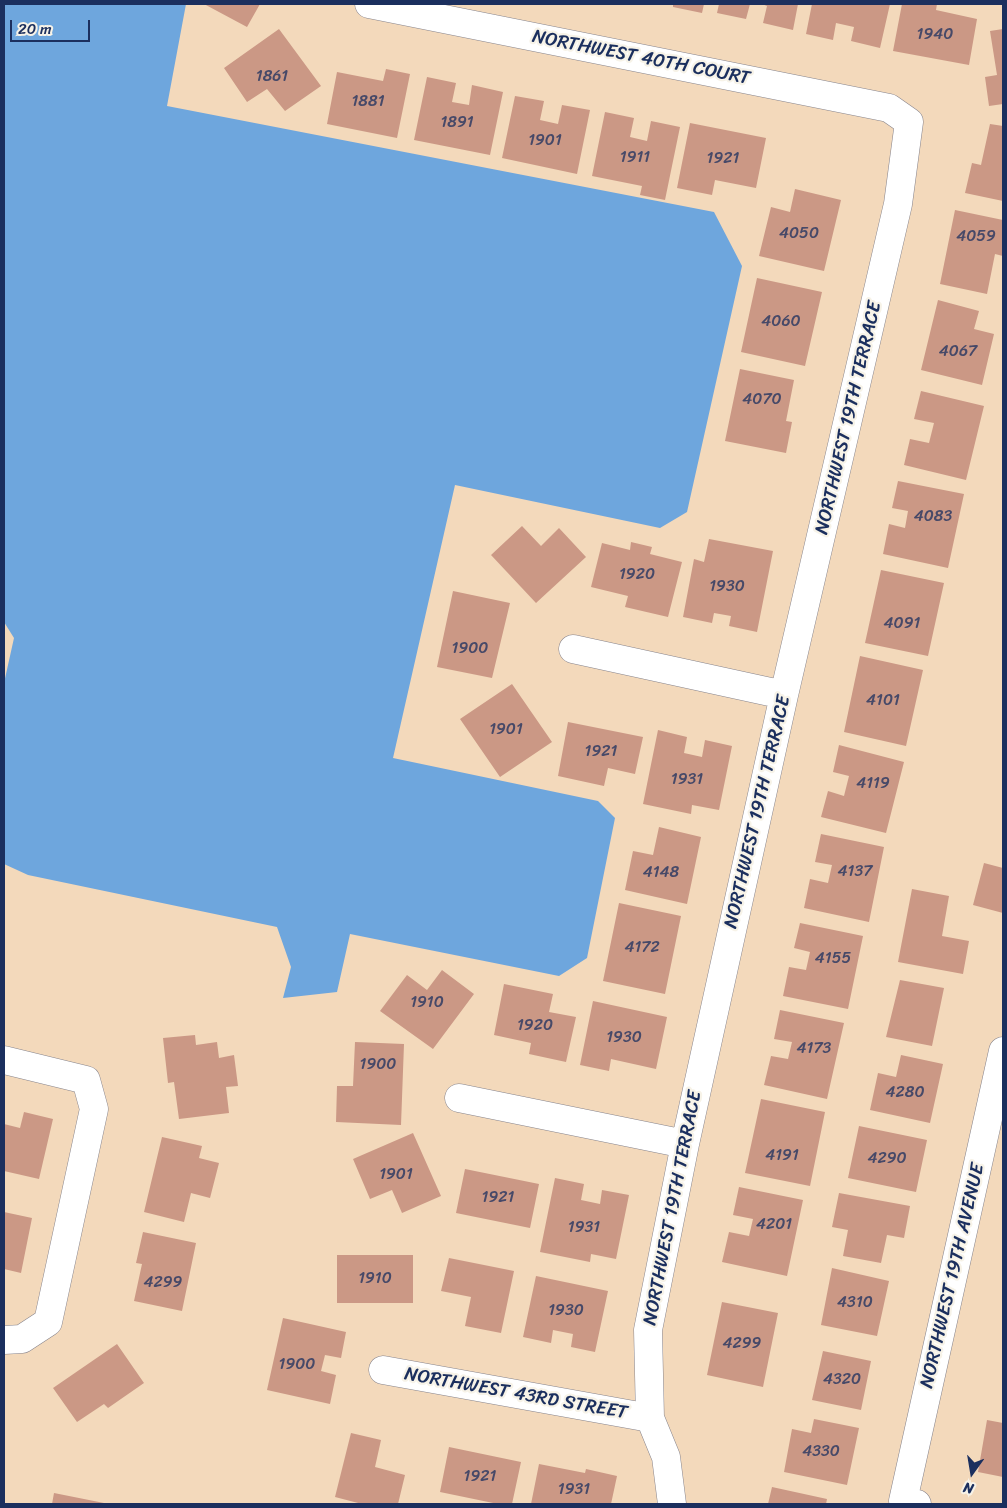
<!DOCTYPE html>
<style>
body{margin:0}
#map{position:relative;width:1007px;height:1508px;overflow:hidden;background:#f3d9bb;font-family:Sriracha,sans-serif}
canvas{display:block}
.frame{position:absolute;inset:0;border:5px solid #1b2f5e;pointer-events:none}
.north{position:absolute;left:947px;top:1448px;width:50px;height:50px;-webkit-text-stroke:4px #f7f3e8;paint-order:stroke;rotate:193deg;font-size:14px;font-weight:700;line-height:20px;text-align:center;color:#1b2f5e}
.north::after{content:'';display:block;margin:auto;width:18px;height:22px;background:#1b2f5e;clip-path:polygon(50% 0,100% 100%,50% 72%,0 100%)}
.scale{position:absolute;left:10px;top:20px;width:80px;height:22px;box-sizing:border-box;border:2px solid #1b2f5e;border-top:0;padding-left:6px;font-size:15px;line-height:18px;white-space:nowrap;color:#1b2f5e;-webkit-text-stroke:4px #f7f3e8;paint-order:stroke}
</style>
<div id="map">
<canvas width="1007" height="1508"></canvas>
<div class="frame"></div>
<div class="north">N</div>
<div class="scale">20 m</div>
</div>
<script>
const c = document.querySelector('canvas').getContext('2d');
c.lineJoin = 'round';
function paint(path, color) {
  c.fillStyle = color;
  c.fill(path, 'evenodd');
}
function trace(path, color, width, dash) {
  c.strokeStyle = color;
  c.lineWidth = width;
  c.lineCap = dash ? 'butt' : 'round';
  c.setLineDash(dash || []);
  c.stroke(path);
}
function label(font, color, halo, rows, align = 'center') {
  c.font = font + ' Sriracha,sans-serif';
  c.lineWidth = 4.5;
  c.setLineDash([]);
  c.textBaseline = 'middle';
  c.strokeStyle = halo;
  c.fillStyle = color;
  for (const [text, x, y, turn = 0] of rows) {
    c.save();
    c.translate(x, y);
    c.rotate((+turn || 0) * Math.PI / 180);
    c.textAlign = isNaN(turn) ? turn : align;
    if (halo) c.strokeText(text, 0, 0);
    c.fillText(text, 0, 0);
    c.restore();
  }
}
paint(new Path2D(`
 M4 4H186L167 106 714 212 742 266 687 512 660 528 455 485 393 758 598 801 615 818 587 958 559 976 350 934 337 992 283 998 291 967 277 927 28 875 4 864V683L14 638 4 622Z`), '#6ea6dd');
paint(new Path2D(`
 M204 4H260L247 27Z
 M673 4H704L702 13 673 7Z
 M719 4H750L746 19 717 13Z
 M762 4H798L793 30 763 23 767 6Z
 M812 4H890L880 48 851 41 854 27 836 23 833 40 806 34Z
 M902 4H937L936 10 977 19 969 65 893 51Z
 M279 29 321 86 285 111 267 89 247 102 224 68Z
 M1003 29V104L989 106 985 77 997 75 990 31Z
 M386 69 410 74 397 138 327 124 337 72 383 81Z
 M427 77 456 83 452 102 469 105 472 85 503 92 490 155 414 140Z
 M515 96 544 101 540 120 558 124 562 105 590 110 577 174 502 158Z
 M605 112 634 118 630 137 647 141 651 121 680 127 665 200 640 195 642 186 592 176Z
 M690 123 766 138 756 188 715 180 712 195 677 188Z
 M990 124 1003 126V201L965 193 972 163 981 165Z
 M795 189 841 200 824 271 759 256 771 207 790 212Z
 M955 210 1003 220V256L995 254 987 294 940 284Z
 M757 278 822 292 805 366 741 352Z
 M938 300 979 311 974 329 994 334 982 385 921 370Z
 M740 369 794 380 786 421 792 422 786 453 725 441Z
 M921 391 984 406 966 480 904 465 910 439 929 443 934 423 914 419Z
 M898 481 964 494 948 568 883 554 889 524 905 528 908 511 892 508Z
 M522 526 541 546 559 528 586 557 536 603 491 555Z
 M709 539 773 551 757 632 729 626 731 616 714 613 712 623 683 617 694 559 704 562Z
 M631 542 652 547 650 554 682 562 668 617 625 607 628 596 591 587 602 543 630 550Z
 M881 570 944 583 928 656 865 643Z
 M453 591 510 603 492 678 437 667Z
 M860 656 923 670 906 746 844 732Z
 M512 684 552 742 500 777 460 719Z
 M568 722 643 737 635 774 608 768 604 786 558 776Z
 M658 730 687 737 684 753 702 757 705 740 732 746 719 810 692 805 691 814 643 804Z
 M839 745 904 762 886 833 821 817 828 791 844 796 849 776 833 772Z
 M659 827 701 837 687 904 625 890 633 851 653 855Z
 M821 834 884 847 869 922 804 908 810 879 828 883 832 865 815 862Z
 M984 863 1003 868V913L973 905Z
 M912 889 949 896 942 936 969 941 963 974 898 962Z
 M619 903 681 916 665 994 603 981Z
 M800 923 863 936 848 1009 783 996 789 967 806 970 810 952 794 948Z
 M442 970 474 994 433 1049 380 1011 407 975 427 990Z
 M900 980 944 988 932 1046 886 1037Z
 M504 984 553 994 549 1012 576 1017 566 1062 529 1054 531 1043 494 1035Z
 M593 1001 667 1017 656 1069 611 1059 609 1071 580 1065Z
 M780 1010 844 1023 827 1099 764 1085 771 1056 788 1059 792 1042 774 1039Z
 M195 1035 196 1045 217 1042 219 1058 234 1055 238 1086 226 1087 229 1113 179 1119 174 1082 168 1083 163 1038Z
 M355 1042 404 1044 401 1125 336 1122 337 1086H353Z
 M901 1055 943 1064 930 1123 870 1110 878 1073 896 1077Z
 M761 1099 825 1112 810 1186 745 1173Z
 M24 1112 53 1119 39 1179 4 1171V1124L20 1128Z
 M859 1126 927 1140 916 1192 848 1178Z
 M413 1133 441 1196 402 1213 392 1190 370 1199 353 1159Z
 M162 1137 202 1146 199 1158 219 1163 210 1198 191 1193 184 1222 144 1212Z
 M465 1169 539 1184 530 1228 456 1213Z
 M555 1178 584 1184 581 1200 600 1204 602 1190 629 1195 616 1259 591 1254 590 1262 540 1252Z
 M739 1187 803 1200 787 1276 722 1262 729 1232 749 1236 753 1219 733 1215Z
 M839 1193 910 1206 904 1238 887 1235 881 1263 843 1256 848 1230 832 1227Z
 M4 1212 32 1218 21 1273 4 1269Z
 M143 1232 196 1243 182 1311 134 1301 142 1264 136 1263Z
 M337 1255H413V1303H337Z
 M449 1258 514 1271 501 1333 465 1326 471 1297 441 1291Z
 M832 1268 889 1281 877 1336 821 1325Z
 M536 1276 608 1291 595 1352 571 1347 573 1334 553 1330 551 1343 523 1337Z
 M722 1302 778 1313 763 1387 707 1375Z
 M283 1318 346 1332 341 1358 325 1355 321 1371 336 1375 330 1404 267 1390Z
 M117 1344 144 1383 108 1408 104 1404 77 1422 53 1388Z
 M823 1351 871 1361 861 1410 812 1400Z
 M814 1419 859 1428 847 1485 784 1472 792 1429 811 1433Z
 M987 1420 1003 1423V1477L978 1472Z
 M351 1433 381 1440 375 1467 405 1475 398 1504H362L335 1497Z
 M449 1447 521 1462 512 1504H498L440 1492Z
 M539 1464 585 1473 586 1469 617 1476 611 1504H531Z
 M772 1487 827 1499 826 1504H768Z
 M54 1493 104 1503V1504H52Z`), '#cb9885');
const minor = new Path2D(`
 M369 4 889 108 909 122 898 204 784 695 685 1144 648 1330 650 1418 666 1457 672 1504
 M573 649 784 695
 M4 1060 86 1080 94 1109 48 1322 22 1339 4 1340
 M459 1098 685 1144
 M383 1370 650 1418
 M917 1504 903 1501 1003 1051`);
trace(minor, '#87848c', 29);
trace(minor, '#fff', 28);
label('16px', '#474968', null, [
 ["1940",935,35],
 ["1861",272,77],
 ["1881",368,102],
 ["1891",457,123],
 ["1901",545,141],
 ["1911",635,158],
 ["1921",723,159],
 ["4050",799,234],
 ["4059",976,237],
 ["4060",781,322],
 ["4067",958,352],
 ["4070",762,400],
 ["4083",933,517],
 ["1920",637,575],
 ["1930",727,587],
 ["4091",902,624],
 ["1900",470,649],
 ["4101",883,701],
 ["1901",506,730],
 ["1921",601,752],
 ["1931",687,780],
 ["4119",873,784],
 ["4137",855,872],
 ["4148",661,873],
 ["4172",642,948],
 ["4155",833,959],
 ["1910",427,1003],
 ["1920",535,1026],
 ["1930",624,1038],
 ["4173",814,1049],
 ["1900",378,1065],
 ["4280",905,1093],
 ["4191",782,1156],
 ["4290",887,1159],
 ["1901",396,1175],
 ["1921",498,1198],
 ["4201",774,1225],
 ["1931",584,1228],
 ["1910",375,1279],
 ["4299",163,1283],
 ["4310",855,1303],
 ["1930",566,1311],
 ["4299",742,1344],
 ["1900",297,1365],
 ["4320",842,1380],
 ["4330",821,1452],
 ["1921",480,1477],
 ["1931",574,1490]
]);
label('19px', '#1b2f5e', '#f7f3e8', [
 ["NORTHWEST 40TH COURT",641,58,11],
 ["NORTHWEST 19TH TERRACE",849,418,-77],
 ["NORTHWEST 19TH TERRACE",758,812,-77],
 ["NORTHWEST 19TH TERRACE",673,1208,-79],
 ["NORTHWEST 19TH AVENUE",953,1276,-77],
 ["NORTHWEST 43RD STREET",516,1394,10]
]);
</script>
